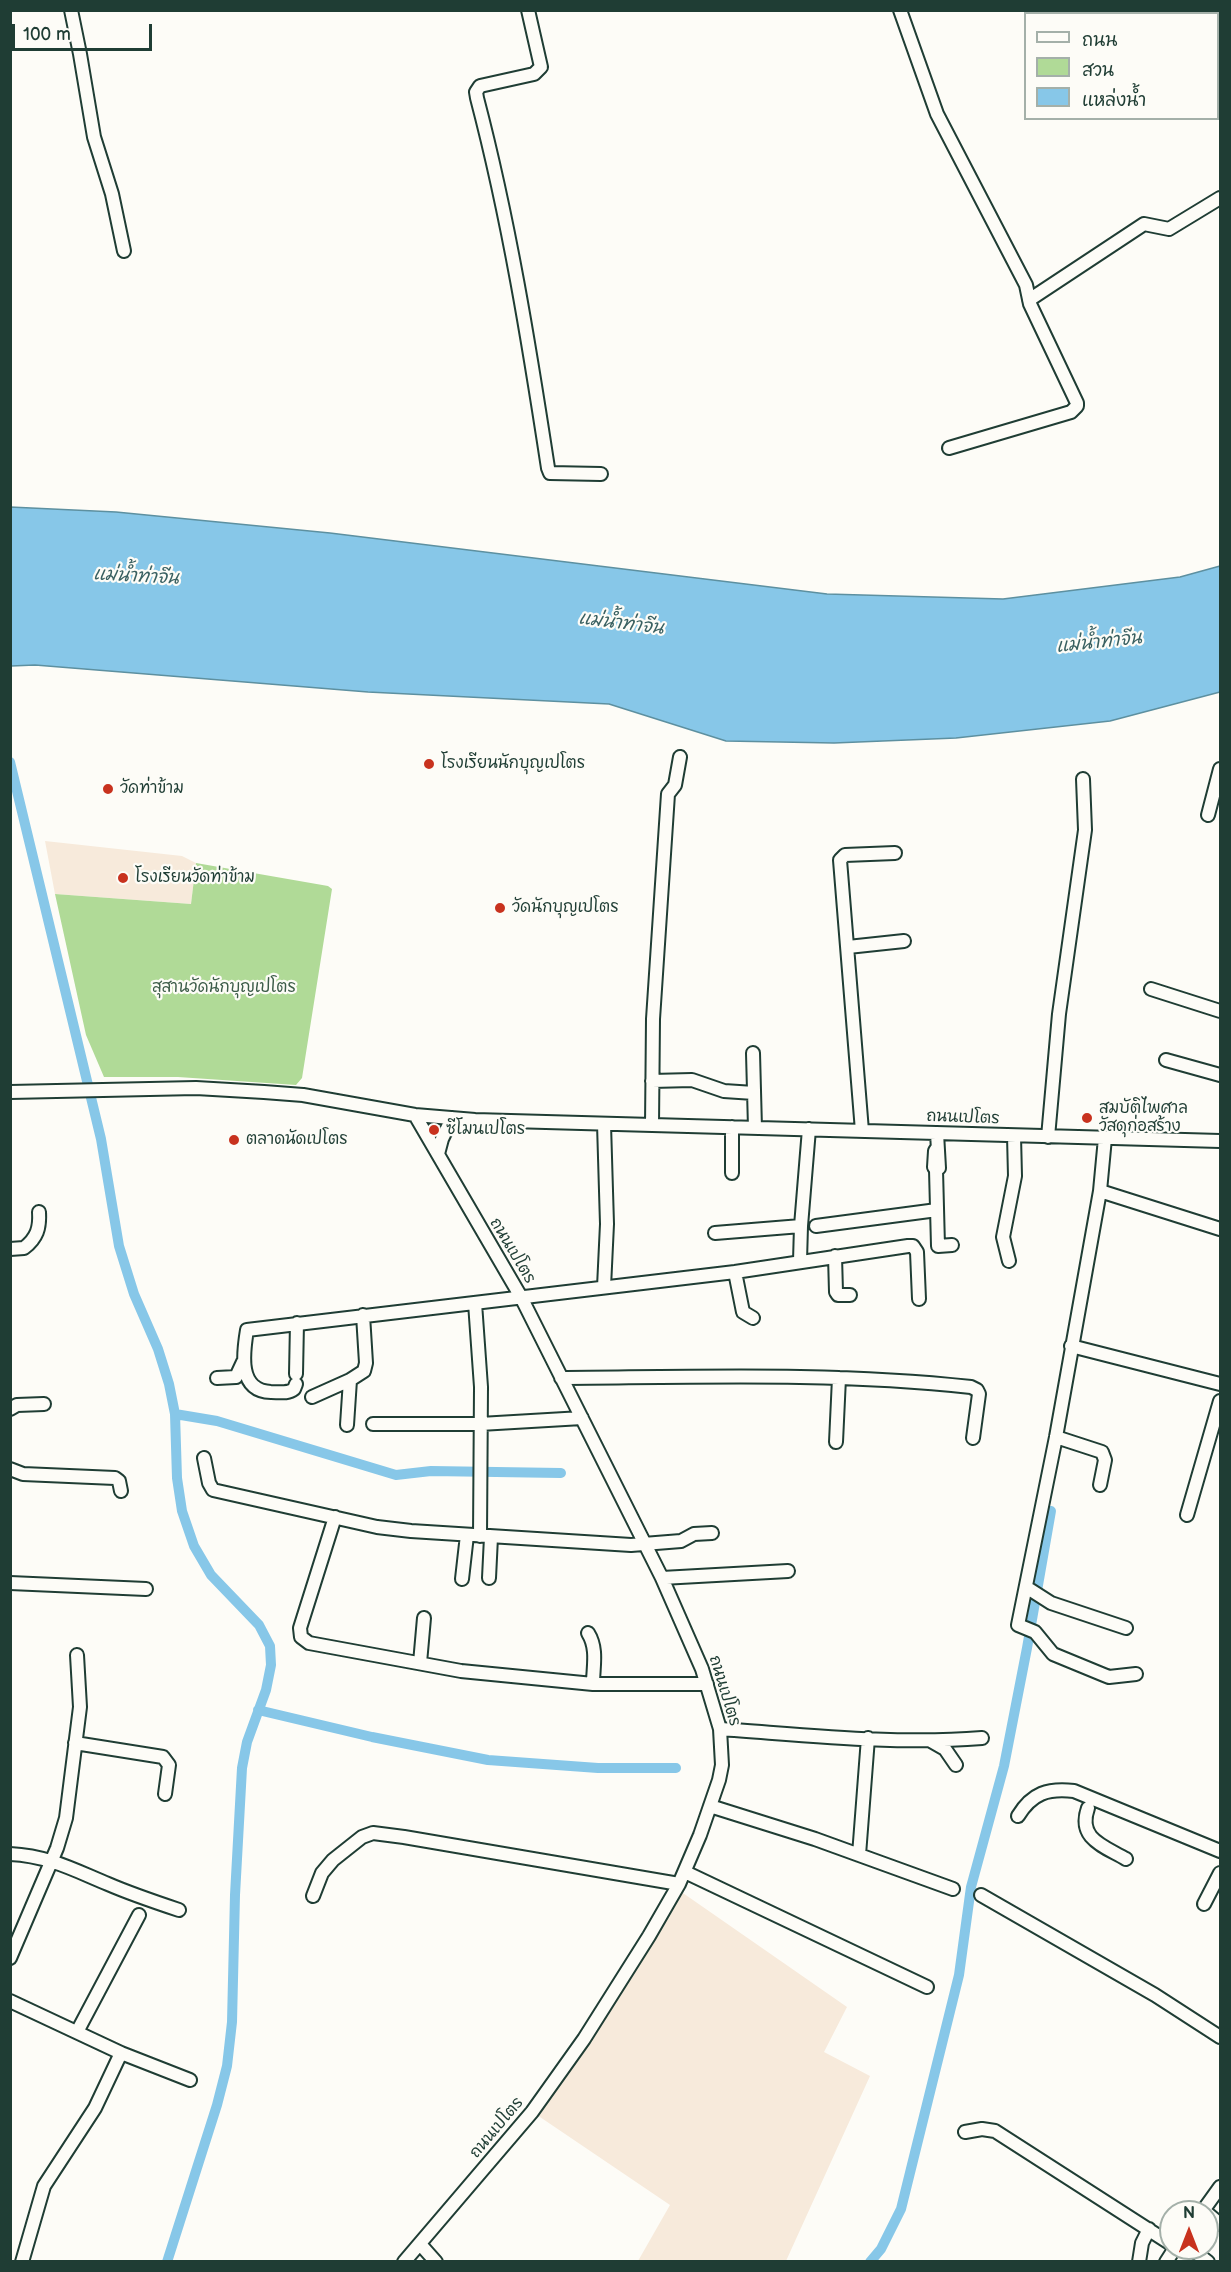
<!DOCTYPE html>
<meta charset="utf-8">
<style>
body{margin:0}
#map{position:relative;width:1231px;height:2272px;overflow:hidden;background:#fdfcf7;font-family:"Balsamiq Sans","Playpen Sans Thai",sans-serif}
canvas{display:block}
.frame{position:absolute;inset:0;border:12px solid #1f3d34;pointer-events:none}
.legend{position:absolute;left:1024px;top:12px;width:195px;height:108px;box-sizing:border-box;background:#fdfcf7;border:2px solid #a4b0a9;margin:0;padding:8px 10px;list-style:none;font-size:18px;color:#1f3d34}
.legend li{display:flex;align-items:center;gap:12px;height:30px}
.legend b{width:30px;border:2px solid #a4b0a9}
.north{position:absolute;left:1159px;top:2200px;width:60px;height:60px;box-sizing:border-box;background:#fdfcf7;border:2px solid #a4b0a9;border-radius:50%;rotate:0deg;font-size:16px;font-weight:700;line-height:24px;text-align:center;color:#1f3d34}
.north::after{content:'';display:block;margin:auto;width:21px;height:27px;background:#c8321e;clip-path:polygon(50% 0,100% 100%,50% 72%,0 100%)}
.scale{position:absolute;left:12px;top:24px;width:140px;height:27px;box-sizing:border-box;border:3px solid #1f3d34;border-top:0;padding-left:8px;font-size:18px;line-height:21px;white-space:nowrap;color:#1f3d34;-webkit-text-stroke:4px #fdfcf7;paint-order:stroke}
</style>
<div id="map">
<canvas width="1231" height="2272"></canvas>
<div class="frame"></div>
<ul class="legend">
<li><b style="height:8px;background:#fdfcf7"></b>ถนน</li>
<li><b style="height:16px;background:#b0da97"></b>สวน</li>
<li><b style="height:16px;background:#87c7e8"></b>แหล่งน้ำ</li>
</ul>
<div class="north">N</div>
<div class="scale">100 m</div>
</div>
<script>
const c = document.querySelector('canvas').getContext('2d');
c.lineJoin = 'round';
function paint(path, color) {
  c.fillStyle = color;
  c.fill(path, 'evenodd');
}
function trace(path, color, width, dash) {
  c.strokeStyle = color;
  c.lineWidth = width;
  c.lineCap = dash ? 'butt' : 'round';
  c.setLineDash(dash || []);
  c.stroke(path);
}
function label(font, color, halo, rows, align = 'center') {
  c.font = font + ' "Balsamiq Sans","Playpen Sans Thai",sans-serif';
  c.lineWidth = 4.5;
  c.setLineDash([]);
  c.textBaseline = 'middle';
  c.strokeStyle = halo;
  c.fillStyle = color;
  for (const [text, x, y, turn = 0] of rows) {
    c.save();
    c.translate(x, y);
    c.rotate((+turn || 0) * Math.PI / 180);
    c.textAlign = isNaN(turn) ? turn : align;
    if (halo) c.strokeText(text, 0, 0);
    c.fillText(text, 0, 0);
    c.restore();
  }
}
paint(new Path2D(`
 M45 841 182 856 196 863 191 904 55 894Z
 M680 1891 847 2007 824 2052 870 2076 786 2261H638L670 2205 537 2115 586 2047Z`), '#f7eadb');
paint(new Path2D(`
 M196 863 328 886 332 889 302 1078 296 1085 178 1077H104L86 1035 55 894 191 904Z`), '#b0da97');
const water = new Path2D(`
 M10 507 116 512 330 533 827 594 1003 599 1180 577 1220 566V692L1110 721 956 738 834 743 726 741 609 704 368 692 35 665 11 666Z`);
paint(water, '#87c7e8');
trace(water, '#5d90a0', 1.5);
trace(new Path2D(`
 M10 762 101 1139 119 1246 134 1294 158 1349 169 1384 175 1414 177 1478 182 1511 194 1546 211 1575 259 1625 270 1646 271 1665 266 1690 247 1742 242 1768 235 1895 232 2022 227 2066 217 2105 167 2262
 M175 1414 217 1421 396 1475 431 1471 561 1473
 M258 1710 372 1737 488 1760 598 1768H676
 M870 2262 881 2249 901 2209 959 1975 971 1887 1004 1766 1027 1648 1051 1511`), '#87c7e8', 10);
const minor = new Path2D(`
 M71 10 80 54 94 137 112 194 124 251
 M528 10 541 67 534 74 480 86 476 92 477 98C509 220 529 344 548 468L550 473 601 474
 M900 10 937 114 1026 285 1030 304 1077 403V406L1071 412 949 448
 M1029 300 1144 224 1169 229 1220 198
 M1208 815 1220 769
 M848 947 904 941
 M1151 989 1220 1011
 M753 1053 755 1128
 M1166 1060 1220 1075
 M652 1081 692 1080 724 1091 754 1093
 M10 1092 196 1088 264 1092 303 1095 415 1115 475 1120 1220 1141
 M652 1125 653 1019 668 794 675 785 680 757
 M862 1131 840 860 845 855 895 853
 M1048 1137 1059 1014 1085 830 1083 779
 M1105 1138 1100 1191 1056 1437 1018 1625 1035 1632 1053 1654 1104 1675 1109 1677 1136 1674
 M937 1148 935 1151 934 1167 936 1170 939 1168 937 1133
 M438 1154 442 1139 452 1118
 M936 1170 938 1246 952 1245
 M732 1173V1127
 M1100 1191 1220 1229
 M816 1226 937 1210
 M715 1233 801 1226
 M10 1249 24 1248C37 1238 40 1228 39 1212
 M835 1256 836 1292 838 1295H850
 M800 1261 801 1226 809 1129
 M1009 1261 1003 1237 1015 1176 1014 1136
 M735 1272 743 1312 753 1318
 M604 1287 607 1224 604 1124
 M475 1303 481 1387 480 1536
 M1071 1346 1220 1384
 M296 1374 297 1323
 M217 1378 236 1377 243 1362
 M561 1378C697 1377 835 1372 971 1387L977 1390 979 1394 973 1438
 M296 1384 294 1389C288 1394 279 1392 271 1392 238 1391 243 1354 247 1330L735 1272 908 1246H913L917 1252 919 1299
 M312 1397 350 1380 364 1371 366 1363 363 1315
 M10 1409 17 1405 44 1404
 M373 1424H480L582 1418
 M347 1425 350 1380
 M1056 1437 1102 1452 1105 1460 1100 1485
 M836 1442 839 1378
 M204 1458 209 1483 213 1490 377 1527 411 1531 631 1545 681 1541 694 1534 712 1533
 M10 1469 23 1474 115 1478 119 1481 121 1491
 M1187 1515 1220 1401
 M335 1517 300 1628 301 1637 309 1643 461 1671 593 1684H707
 M489 1578 491 1537
 M662 1578 788 1571
 M462 1579 467 1535
 M10 1583 146 1589
 M1026 1587 1051 1603 1126 1628
 M588 1633C598 1649 593 1667 593 1684
 M420 1663 424 1618
 M720 1729C807 1735 895 1745 982 1738
 M931 1741 945 1749 956 1765
 M75 1743 163 1757 169 1765 165 1794
 M710 1806 815 1839 953 1889
 M1088 1808C1077 1839 1104 1846 1126 1859
 M1018 1816C1032 1793 1048 1788 1074 1791L1220 1851
 M10 1854C49 1856 74 1870 108 1884 131 1894 155 1902 179 1910
 M859 1855 868 1738
 M685 1872 927 1987
 M981 1895 1155 1995 1220 2037
 M313 1896 322 1873 333 1860 362 1837 373 1833 404 1837 679 1884
 M1204 1904 1220 1873
 M10 1958 57 1848 66 1818 80 1707 77 1655
 M10 2001 121 2053 190 2080
 M77 2032 139 1915
 M965 2132 982 2129 995 2131 1171 2244
 M1202 2212 1220 2187
 M1207 2213 1220 2224
 M420 2244 436 2262
 M1190 2248 1208 2262
 M22 2262 44 2186 95 2108 121 2053
 M404 2262 532 2112 584 2039 649 1936 679 1884 700 1835 719 1780 722 1765 720 1729 702 1669 662 1578 521 1297 415 1115
 M1139 2262 1142 2243 1149 2229
 M1166 2262 1175 2248`);
trace(minor, '#1f3d34', 16);
trace(minor, '#fdfcf7', 12);
for (const [x, y, r, color] of [
 [429,764,6,"#c8321e"],
 [108,789,6,"#c8321e"],
 [123,878,6,"#c8321e"],
 [500,908,6,"#c8321e"],
 [1087,1118,6,"#c8321e"],
 [434,1130,6,"#c8321e"],
 [234,1140,6,"#c8321e"]
]) {
  const dot = new Path2D();
  dot.arc(x, y, r, 0, 2 * Math.PI);
  c.fillStyle = color;
  c.fill(dot);
  trace(dot, '#fdfcf7', 2);
}
label('16px', '#1f3d34', '#fdfcf7', [
 ["โรงเรียนนักบุญเปโตร",441,764],
 ["วัดท่าข้าม",120,789],
 ["โรงเรียนวัดท่าข้าม",135,878],
 ["วัดนักบุญเปโตร",512,908],
 ["สมบัติไพศาล",1099,1109],
 ["วัสดุก่อสร้าง",1099,1127],
 ["ซีโมนเปโตร",446,1130],
 ["ตลาดนัดเปโตร",246,1140]
], 'left');
label('16px', '#3c5c48', '#fdfcf7', [
 ["สุสานวัดนักบุญเปโตร",224,988]
]);
label('16px', '#1f3d34', '#fdfcf7', [
 ["ถนนเปโตร",963,1118,2],
 ["ถนนเปโตร",512,1251,59],
 ["ถนนเปโตร",724,1691,73],
 ["ถนนเปโตร",497,2128,-50]
]);
label('italic 18px', '#396061', '#fdfcf7', [
 ["แม่น้ำท่าจีน",136,577,3],
 ["แม่น้ำท่าจีน",621,624,7],
 ["แม่น้ำท่าจีน",1099,643,-6]
]);
</script>
